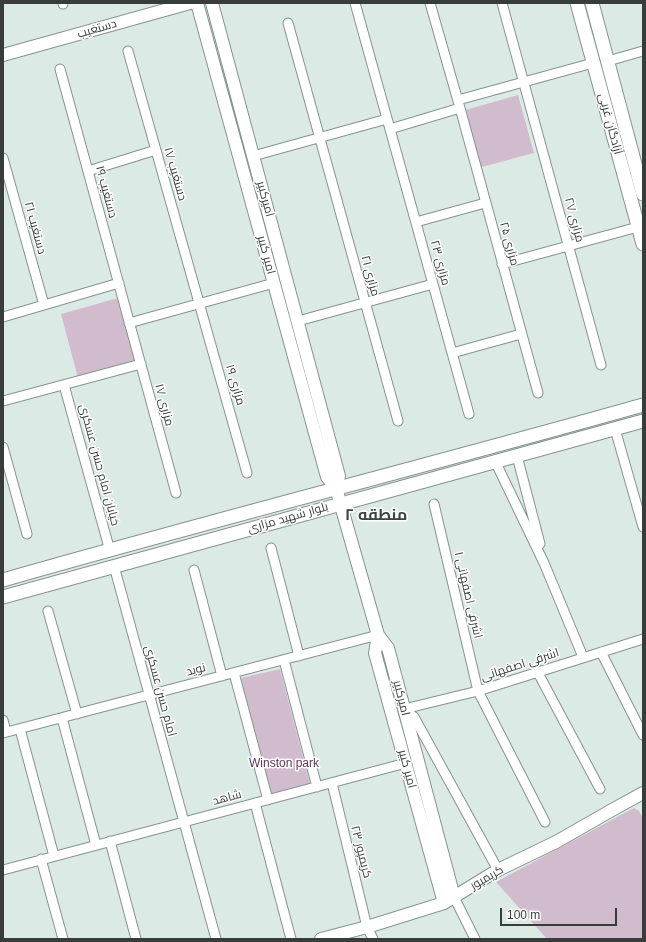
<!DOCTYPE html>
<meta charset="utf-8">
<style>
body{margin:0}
#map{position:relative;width:646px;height:942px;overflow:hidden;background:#dceae5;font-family:Helvetica,sans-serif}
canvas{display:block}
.frame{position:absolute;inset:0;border:4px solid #373d3b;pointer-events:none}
.scale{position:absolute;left:500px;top:908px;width:117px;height:18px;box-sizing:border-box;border:2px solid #373d3b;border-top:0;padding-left:5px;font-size:12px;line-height:14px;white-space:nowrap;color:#373d3b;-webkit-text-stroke:3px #fff;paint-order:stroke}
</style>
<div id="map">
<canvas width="646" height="942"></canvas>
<div class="frame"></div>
<div class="scale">100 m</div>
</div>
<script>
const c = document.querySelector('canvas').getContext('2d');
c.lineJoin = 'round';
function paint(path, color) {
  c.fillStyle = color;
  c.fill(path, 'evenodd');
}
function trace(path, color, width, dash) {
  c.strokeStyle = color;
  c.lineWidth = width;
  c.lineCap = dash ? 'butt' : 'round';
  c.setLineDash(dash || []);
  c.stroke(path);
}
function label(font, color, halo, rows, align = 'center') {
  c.font = font + ' Helvetica,Cairo,sans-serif';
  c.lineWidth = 3;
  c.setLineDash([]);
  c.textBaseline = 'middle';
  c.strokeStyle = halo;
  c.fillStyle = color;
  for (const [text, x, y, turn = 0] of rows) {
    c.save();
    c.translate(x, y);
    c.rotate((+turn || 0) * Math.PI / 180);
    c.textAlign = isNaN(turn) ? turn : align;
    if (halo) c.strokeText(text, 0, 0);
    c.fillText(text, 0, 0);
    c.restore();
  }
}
paint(new Path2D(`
 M518 95 534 153 478 168 462 111Z
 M118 298 136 362 78 378 61 314Z
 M280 669 310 784 271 795 241 678Z
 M634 808 639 811 643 818V939H547L496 882Z`), '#d1bcce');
const minor = new Path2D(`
 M63 3V4
 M355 3 469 414
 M430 3 460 108 538 393
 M502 3 601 365
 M288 23 398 421
 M128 51 247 473
 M608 61 643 51
 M60 69 176 493
 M458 100 593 63
 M390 129 460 108
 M253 156 387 119
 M3 158 44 305
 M88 171 156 150
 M416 222 485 203
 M502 264 638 227
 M3 317 119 283
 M298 321 433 284
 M129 323 274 283
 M452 353 521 334
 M64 385 110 551
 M3 401 141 364
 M615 429 643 527
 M3 447 27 534
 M517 456 540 544
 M495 461 544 563 583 657
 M434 504 478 691 545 822
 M271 548 299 656
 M114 566 216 939
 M194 570 222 676
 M48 611 77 714
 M601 652 643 735
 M284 660 317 787
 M537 671 600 789
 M234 673 268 800
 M404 709 478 691 643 639
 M404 709 414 717 498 870
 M62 718 96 845
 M3 720 6 732
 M20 729 54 856
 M3 733 378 635
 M332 783 367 927 373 939
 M255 803 291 939
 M110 841 136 939
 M41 859 63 939
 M3 870 406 763
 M454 897 475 939`);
const tertiary = new Path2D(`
 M197 3 327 477 336 488 378 635 388 648 454 897
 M212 3 339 476 336 488
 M3 55 190 3
 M378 635 375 653 444 903
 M321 939 367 927 444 903 498 870 556 842 612 810 643 793`);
const secondary = new Path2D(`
 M577 3 643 244
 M592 3 643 194
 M3 580C216 519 430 465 643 405
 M3 597 643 421`);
trace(minor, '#86938f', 11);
trace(tertiary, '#86938f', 14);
trace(secondary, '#86938f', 15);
trace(minor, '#fff', 9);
trace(tertiary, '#fff', 12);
trace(secondary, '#fff', 13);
label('12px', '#373d3b', '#fff', [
 ["دستغیب",97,29,-16],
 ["آزادگان غربی",610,124,75],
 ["دستغیب ۱۷",175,174,74],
 ["دستغیب ۱۹",106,192,75],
 ["امیرکبیر",265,199,75],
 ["مزاری ۲۷",574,220,75],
 ["دستغیب ۲۱",35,228,75],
 ["مزاری ۲۵",509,244,75],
 ["امیر کبیر",266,255,75],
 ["مزاری ۲۳",440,263,75],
 ["مزاری ۲۱",370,276,75],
 ["مزاری ۱۹",235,385,74],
 ["مزاری ۱۷",164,405,75],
 ["خیابان امام حسن عسکری",99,465,75],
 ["بلوار شهید مزاری",288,518,-16],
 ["اشرفی اصفهانی ۱",468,595,77],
 ["اشرفی اصفهانی",520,665,-18],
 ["نوید",196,670,-15],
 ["امام حسن عسکری",160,691,75],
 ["امیرکبیر",401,698,76],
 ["امیر کبیر",407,769,75],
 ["شاهد",227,798,-15],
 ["کریمپور ۲۳",361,852,76],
 ["کریمپور",487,878,-30]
]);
label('12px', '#5e3459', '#fff', [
 ["Winston park",284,764]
]);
label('bold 16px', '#3a4541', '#fff', [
 ["منطقه ۲",376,516]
]);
</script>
